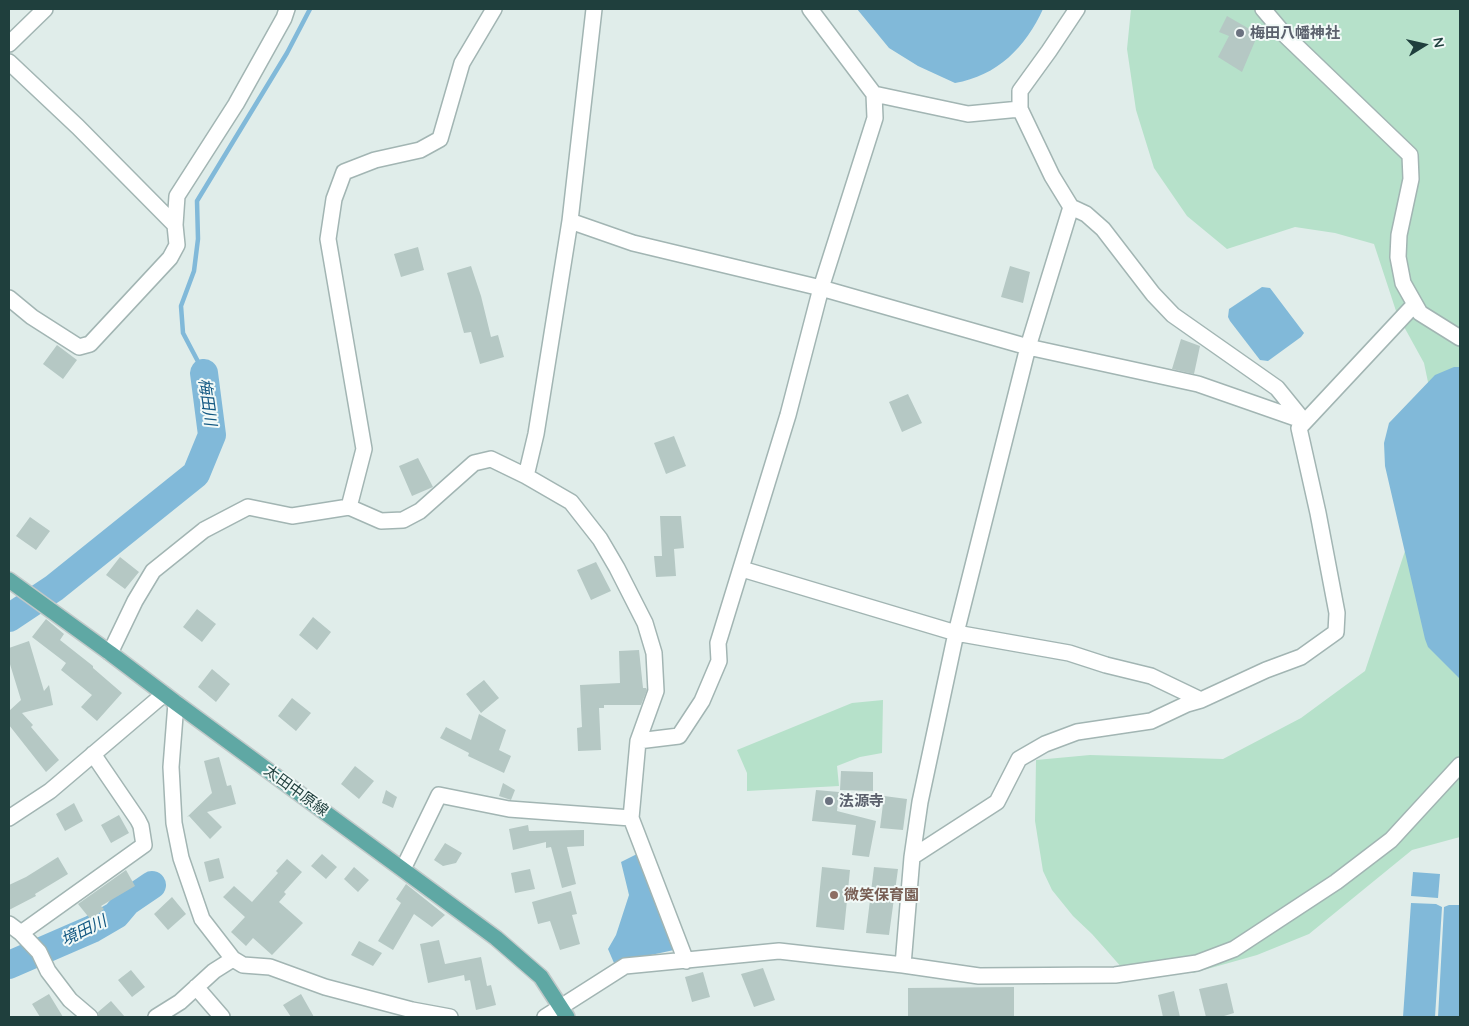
<!DOCTYPE html>
<meta charset="utf-8">
<style>
body{margin:0}
#map{position:relative;width:1469px;height:1026px;overflow:hidden;background:#e0edea;font-family:Quicksand,sans-serif}
canvas{display:block}
.frame{position:absolute;inset:0;border:10px solid #1f3f3d;pointer-events:none}
.north{position:absolute;left:1399px;top:20px;width:50px;height:50px;-webkit-text-stroke:4px #f1f9f7;paint-order:stroke;rotate:80deg;font-size:14px;font-weight:700;line-height:20px;text-align:center;color:#1f3f3d}
.north::after{content:'';display:block;margin:auto;width:18px;height:22px;background:#1f3f3d;clip-path:polygon(50% 0,100% 100%,50% 72%,0 100%)}
</style>
<div id="map">
<canvas width="1469" height="1026"></canvas>
<div class="frame"></div>
<div class="north">N</div>
</div>
<script>
const c = document.querySelector('canvas').getContext('2d');
c.lineJoin = 'round';
function paint(path, color) {
  c.fillStyle = color;
  c.fill(path, 'evenodd');
}
function trace(path, color, width, dash) {
  c.strokeStyle = color;
  c.lineWidth = width;
  c.lineCap = dash ? 'butt' : 'round';
  c.setLineDash(dash || []);
  c.stroke(path);
}
function label(font, color, halo, rows, align = 'center') {
  c.font = font + ' Quicksand,"Noto Sans JP",sans-serif';
  c.lineWidth = 4;
  c.setLineDash([]);
  c.textBaseline = 'middle';
  c.strokeStyle = halo;
  c.fillStyle = color;
  for (const [text, x, y, turn = 0] of rows) {
    c.save();
    c.translate(x, y);
    c.rotate((+turn || 0) * Math.PI / 180);
    c.textAlign = isNaN(turn) ? turn : align;
    if (halo) c.strokeText(text, 0, 0);
    c.fillText(text, 0, 0);
    c.restore();
  }
}
paint(new Path2D(`
 M1131 9H1460V837L1412 850 1309 934 1257 955 1193 973 1123 969 1092 934 1073 916 1052 890 1043 871 1035 821 1036 760 1090 755 1223 759 1301 718 1365 671 1412 530 1436 420 1424 363 1397 314 1374 244 1335 233 1295 227 1227 249 1187 216 1154 168 1136 110 1127 49Z
 M883 700 882 753 860 757 837 766 839 786 747 791V773L737 750 852 703Z`), '#b6e1ca');
paint(new Path2D(`
 M857 9H1043C1026 47 997 76 955 83L918 66 889 48Z
 M1262 287 1270 288 1304 333 1301 337 1268 361 1260 360 1230 321 1228 317 1229 309Z
 M1454 367H1460V679L1428 647 1425 639 1385 466 1384 443 1389 423 1435 375Z
 M637 854 674 950 614 963 608 949 616 935 629 895 621 862Z
 M1413 872 1440 874 1438 898 1411 896Z
 M1411 903 1436 904 1442 907 1435 1017H1403Z
 M1449 905H1460V1017H1438L1444 907Z`), '#81b9d9');
trace(new Path2D(`
 M204 373 183 333 181 306 194 271 198 239 197 201 287 53 310 9`), '#81b9d9', 4.5);
trace(new Path2D(`
 M9 618 54 588 196 474 212 435 204 373
 M9 965 92 929 116 915 127 902 152 885`), '#81b9d9', 28);
paint(new Path2D(`
 M1227 16 1258 34 1242 72 1218 57 1229 36 1219 32Z
 M418 247 424 270 401 277 394 254Z
 M471 266 481 296 491 337 498 335 504 357 480 364 471 332 464 333 447 273Z
 M1010 266 1030 272 1023 303 1001 297Z
 M1181 339 1200 346 1194 374 1172 369Z
 M57 345 77 360 63 379 43 364Z
 M908 394 922 423 902 432 889 402Z
 M674 436 686 466 666 474 654 443Z
 M418 458 433 487 412 496 399 466Z
 M660 516H681L684 548 674 549 676 576 656 577 654 556H662Z
 M30 517 50 531 36 550 16 536Z
 M120 557 139 572 125 589 106 575Z
 M596 562 611 591 591 600 577 570Z
 M197 609 216 624 202 642 183 627Z
 M313 617 331 632 317 650 299 635Z
 M46 619 64 634 60 640 93 666V668L122 693 97 721 81 707 92 695 61 670 66 663 32 637Z
 M29 641 44 691 49 685 53 705 22 713 33 725 31 727 59 760 46 772 9 725V711L21 700 9 661V648Z
 M639 650 643 688H646L647 690 641 705H604V708H599L601 750 578 751 577 728 582 727 580 685 620 683 619 651Z
 M212 669 230 684 216 702 198 687Z
 M484 680 499 698 481 713 466 694Z
 M292 698 311 713 296 731 278 716Z
 M479 714 506 730 499 750 511 756 504 773 468 756 469 753 440 738 446 727 471 740Z
 M219 757 227 786 231 785 236 804 207 812 222 827 210 839 189 816 187 817 212 793 204 761Z
 M355 766 374 781 359 799 341 784Z
 M841 771 873 772V791L840 790Z
 M503 783 515 790 511 800 499 796Z
 M386 790 397 797 393 808 382 803Z
 M816 790 839 792 837 811 876 821 869 857 852 855 856 825 812 821Z
 M884 796 907 799 903 830 880 828Z
 M74 803 83 821 65 831 56 814Z
 M119 815 129 833 111 843 101 825Z
 M528 825 529 831 584 830V846L567 847 576 884 562 888 551 847 546 848V842L513 850 509 829Z
 M445 843 462 853 456 863 443 866 434 860Z
 M322 854 337 867 326 879 311 866Z
 M58 857 68 874 35 894 36 896 9 910V885L26 877Z
 M219 858 224 878 209 882 204 862Z
 M287 859 302 872 284 892 286 894 279 902 303 923 272 955 253 938 246 946 231 932 245 917 223 897 234 886 252 902 278 873 276 871Z
 M354 867 369 880 358 892 344 879Z
 M822 867 850 870 844 930 816 927Z
 M874 867 898 869 889 935 866 933Z
 M530 869 535 889 515 893 511 873Z
 M126 870 135 886 101 906 104 909 91 920 78 904Z
 M406 884 445 915 432 927 414 914 393 950 378 941 401 903 396 899Z
 M571 891 577 914 572 915 580 944 560 950 550 921 538 924 532 902Z
 M172 897 186 914 168 930 154 914Z
 M439 940 445 964 481 957 487 986 491 985 496 1005 476 1010 470 980 465 981 464 975 428 983 420 944Z
 M359 941 382 953 373 966 351 955Z
 M763 968 775 1000 754 1007 741 974Z
 M131 970 145 987 132 997 118 980Z
 M703 972 710 997 692 1002 685 977Z
 M1227 983 1234 1013 1224 1016V1017H1206L1199 989Z
 M1014 987V1016L908 1017V988Z
 M1174 991 1180 1017H1163L1158 995Z
 M49 994 63 1017H40L32 1004Z
 M301 994 314 1017H291L283 1005Z
 M111 1001 125 1017H99L98 1012Z`), '#b5c8c4');
const minor = new Path2D(`
 M1077 9 1049 51 1020 91V109L1052 176 1071 207 1086 214 1103 229 1153 294 1173 315 1277 388 1303 420
 M1263 9 1285 35 1410 155 1411 179 1399 235 1398 257 1403 283 1420 313 1460 338
 M9 44 45 9
 M9 62 78 127 175 225
 M874 94 968 114 1020 109
 M570 221 633 243 821 288 1028 347 1198 384 1304 421
 M9 298 32 317 79 347 90 344 170 258 177 245 175 225 177 196 236 104 284 18 287 9
 M526 476 536 434 570 221 594 9
 M349 507 364 449 328 239 334 199 344 172 375 160 420 150 440 139 462 63 494 9
 M742 569 956 633 1069 653 1106 665 1151 676 1201 700
 M110 653 135 601 153 571 204 530 248 507 292 516 349 507 381 521 403 520 420 511 474 463 491 459 526 476 571 502 600 539 617 568 645 623 654 653 656 691 638 741 631 818 686 961
 M176 703 171 767 174 823 181 858 202 919 233 959 243 965 270 967 325 987 412 1010 450 1017
 M638 741 679 736 702 701 719 661 718 643 788 415 821 288 875 118 874 94 810 9
 M9 818 50 791 164 694
 M912 857 997 802 1019 759 1045 744 1077 732 1151 721 1187 704 1201 700 1266 670 1301 657 1336 632 1337 613 1318 513 1299 428 1414 305
 M403 869 439 795 509 809 631 818
 M9 924 21 933 39 952 48 971 70 1000 90 1017
 M21 933 144 845 141 826 138 820 93 754
 M903 965 912 857 920 802 956 633 1028 347 1071 207
 M196 987 222 1017
 M156 1017 180 1002 214 971 233 959
 M545 1017 625 966 779 951 903 965 979 976 1115 975 1197 963 1234 949 1336 882 1391 840 1460 765`);
const major = new Path2D(`
 M9 580 110 653 176 703 496 938 541 977 567 1017`);
trace(minor, '#a2b5b3', 18);
trace(major, '#c0c9c9', 18);
trace(minor, '#fff', 15);
trace(major, '#5fa8a4', 15);
for (const [x, y, r, color] of [
 [1240,33,5,"#6b7280"],
 [829,801,5,"#6b7280"],
 [834,895,5,"#8d6e63"]
]) {
  const dot = new Path2D();
  dot.arc(x, y, r, 0, 2 * Math.PI);
  c.fillStyle = color;
  c.fill(dot);
  trace(dot, '#f1f9f7', 2);
}
label('bold 15px', '#5b616d', '#f1f9f7', [
 ["梅田八幡神社",1250,33],
 ["法源寺",839,801]
], 'left');
label('15px', '#1f3f3d', '#f1f9f7', [
 ["太田中原線",296,791,36]
]);
label('bold 15px', '#785e54', '#f1f9f7', [
 ["微笑保育園",844,895]
], 'left');
label('italic 16px', '#125882', '#f1f9f7', [
 ["梅田川",207,402,82],
 ["境田川",84,931,-26]
]);
</script>
